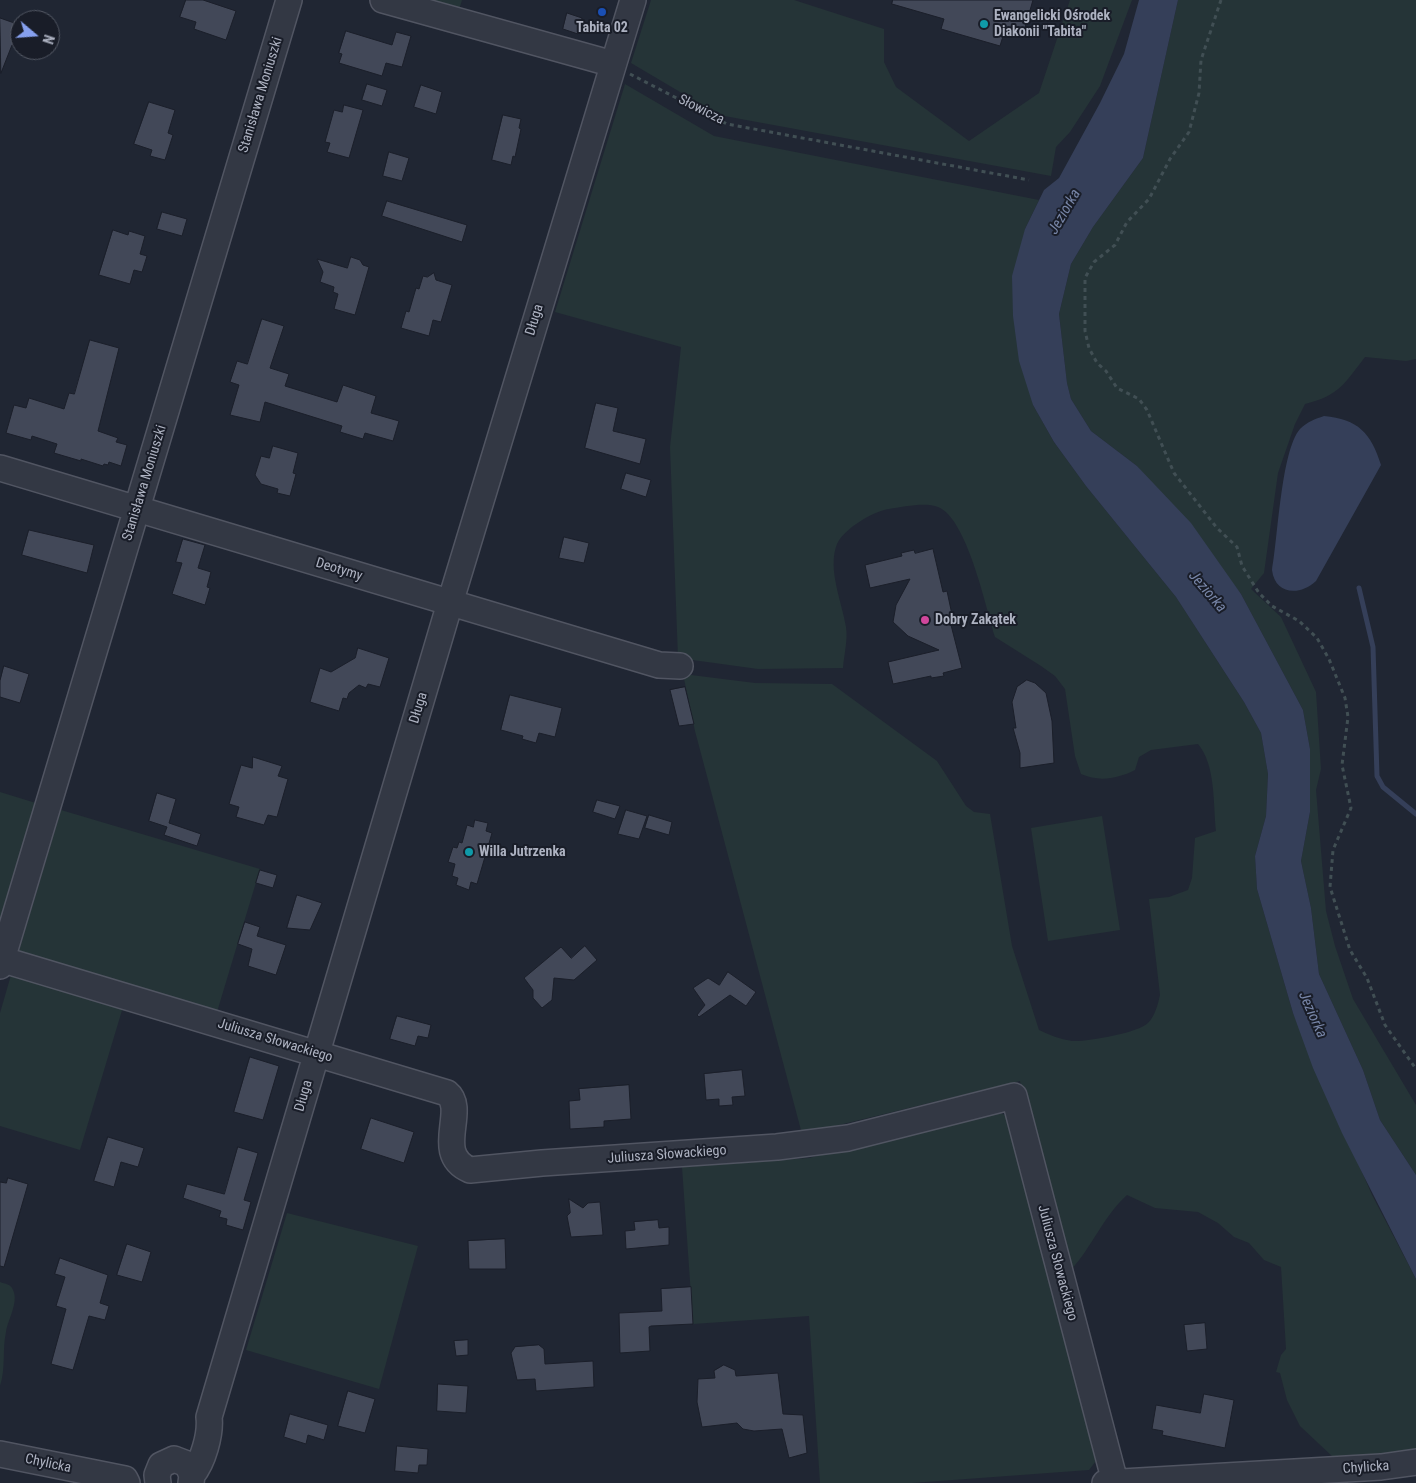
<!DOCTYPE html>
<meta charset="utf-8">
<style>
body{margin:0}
#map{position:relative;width:1416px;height:1483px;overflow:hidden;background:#202633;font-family:"Roboto Condensed",sans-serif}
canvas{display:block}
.north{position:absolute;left:10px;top:10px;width:50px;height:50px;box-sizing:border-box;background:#191d28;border:1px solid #545965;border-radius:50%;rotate:108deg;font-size:14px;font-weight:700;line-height:20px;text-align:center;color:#adb2c1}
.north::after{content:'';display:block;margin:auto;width:18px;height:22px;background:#86a0ee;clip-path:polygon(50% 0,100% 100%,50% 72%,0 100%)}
</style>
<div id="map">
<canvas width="1416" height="1483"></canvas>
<div class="north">N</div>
</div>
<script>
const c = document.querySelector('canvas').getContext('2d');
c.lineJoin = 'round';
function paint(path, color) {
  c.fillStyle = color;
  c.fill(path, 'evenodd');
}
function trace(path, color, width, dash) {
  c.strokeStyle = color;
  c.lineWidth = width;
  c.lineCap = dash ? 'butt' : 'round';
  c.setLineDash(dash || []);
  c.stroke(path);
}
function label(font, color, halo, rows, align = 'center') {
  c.font = font + ' "Roboto Condensed",sans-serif';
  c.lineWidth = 4;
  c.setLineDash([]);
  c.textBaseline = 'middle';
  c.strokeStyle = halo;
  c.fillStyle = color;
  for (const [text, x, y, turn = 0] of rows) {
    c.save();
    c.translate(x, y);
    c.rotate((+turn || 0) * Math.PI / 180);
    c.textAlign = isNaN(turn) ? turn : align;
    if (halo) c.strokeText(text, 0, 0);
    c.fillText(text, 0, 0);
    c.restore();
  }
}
paint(new Path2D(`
 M423 0H462L459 10Z
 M651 0H794L884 29V62L896 87 969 141 1039 93 1070 0H1132L1100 86 1070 132 1056 147 1051 176 719 115 631 63Z
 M1178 0H1416V359L1406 361 1365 357C1344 384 1340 395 1305 404L1295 424 1278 473 1264 573 1251 589 1281 617 1316 692 1321 769 1316 790 1326 911 1335 946 1353 999 1416 1105V1175L1380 1120 1363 1070 1319 974 1311 908 1301 861 1310 812V749L1303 710 1241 594 1137 466 1091 431 1071 399 1067 383 1059 314 1071 264 1093 227 1143 158Z
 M625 84 714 136 1039 200 1025 229 1033 405 1054 442 1086 486 1176 597 1244 702 1261 733 1268 774 1266 816 1255 856 1257 889 1293 1013 1372 1195 1416 1279V1449L1380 1455 1334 1458 1300 1426 1287 1400 1280 1373 1276 1372 1281 1355 1286 1349 1281 1267 1264 1260 1249 1243 1234 1237 1218 1223 1198 1212 1155 1208 1127 1195C1103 1217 1092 1247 1071 1270L1020 1081 802 1134 695 731 683 674 755 683 832 684 937 761 966 806 974 812 990 814 1012 946 1039 1030C1049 1035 1060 1039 1072 1041 1086 1042 1138 1033 1148 1023 1155 1016 1158 1004 1160 995L1149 899 1169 897 1188 890 1192 878 1195 838 1216 831C1213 804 1216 765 1198 744L1151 750 1139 757 1135 770C1117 779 1099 782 1081 774L1075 756 1065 689 1055 676 1041 666 995 637C986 608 967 518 938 507 925 502 903 507 889 509 873 511 844 529 837 544 827 569 842 602 846 627 848 640 844 655 843 668L758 669 678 658 670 447 681 347 555 312Z
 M0 792 39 804 0 936Z
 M61 810 260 869 217 1012 18 954Z
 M1102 816 1120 930 1048 941 1031 828Z
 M11 975 123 1007 80 1150 0 1126V1013Z
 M994 1111 1011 1117 1099 1457 1089 1470 912 1483H820L809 1316 693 1324 682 1167 809 1158Z
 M287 1213 418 1246 379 1389 246 1350Z
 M0 1282C5 1284 11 1284 13 1290 19 1302 8 1319 6 1332 2 1350 6 1368 0 1386Z`), '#253437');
paint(new Path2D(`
 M1139 0H1178L1143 158 1093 227 1071 264 1059 314 1067 383 1071 399 1091 431 1137 466 1191 523 1241 594 1303 710 1310 749V812L1301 861 1311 908 1319 974 1363 1070 1380 1120 1416 1175V1279L1342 1133 1313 1068 1293 1013 1257 889 1255 856 1266 816 1268 774 1261 733 1244 702 1176 597 1086 486 1054 442 1033 405 1019 361 1013 316 1012 276 1025 229 1044 190 1059 178 1100 103 1124 54Z
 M1324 416C1358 419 1371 433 1381 465L1316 581C1300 596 1275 595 1272 570 1278 539 1281 451 1300 429 1307 422 1315 419 1324 416Z`), '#353f59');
trace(new Path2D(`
 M1359 588 1373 647 1377 776 1383 787 1416 814`), '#353f59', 5);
const building = new Path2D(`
 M186 0H203L236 11 226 40 194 29 196 22 180 17Z
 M893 0H1033L1022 38 1004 33 1000 46 941 29 944 19 892 4Z
 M567 13 582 18 578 34 563 29Z
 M0 18 20 25 16 43 12 45 1 73Z
 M346 31 392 45 396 32 411 36 402 67 386 63 382 76 339 63 342 54 339 53Z
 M367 84 387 90 382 106 362 100Z
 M421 85 442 92 436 114 414 107Z
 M149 102 175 110 168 133 173 135 165 160 150 156 152 150 134 144Z
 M344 105 363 110 349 158 327 152 330 143 325 142 334 110 342 112Z
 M503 115 521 119 519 128 521 129 515 157 513 156 511 165 492 160Z
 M389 152 409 158 402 181 383 176Z
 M387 201 467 225 462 242 382 216Z
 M162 212 187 219 182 236 157 229Z
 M113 230 128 235 129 231 145 236 140 254 147 256 142 272 134 270 130 284 99 275Z
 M351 257 360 260 363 265 369 267 355 315 334 309 338 294 333 292 334 287 320 282 323 272 317 259 347 268Z
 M434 273 436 280 452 285 441 322 433 320 429 336 401 328 406 311 409 312 416 288 419 289 423 276 427 277Z
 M262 319 284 326 270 368 289 374 285 386 337 402 343 385 376 396 371 413 399 421 393 441 365 433 363 439 340 432 342 426 265 402 260 422 230 415 239 385 230 382 237 361 247 364Z
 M90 340 119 348 98 431 118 438 116 442 127 445 121 466 109 462 108 465 104 464 103 466 81 459V461L54 453 57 444 32 436 31 440 6 433 14 405 26 408 29 398 64 409 69 393 74 394Z
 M596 403 618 408 613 431 646 439 640 464 585 448Z
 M273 446 298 453 293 473 296 474 290 496 277 493 278 489 261 484 255 475 261 456 269 458Z
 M626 473 651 480 646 497 621 489Z
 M29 530 94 545 87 573 22 555Z
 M564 537 589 543 584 563 559 558Z
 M183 539 205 545 198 568 211 572 207 587 210 588 205 605 172 594 182 563 176 562Z
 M933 549 943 592 947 591 954 624 951 625 962 668 943 673 944 676 931 678V676L893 684 888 662 939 650 908 636 893 622 896 605 910 579 870 588 865 565 902 556 901 553 914 550 915 553Z
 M358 648 389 658 380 687 368 684 366 688 359 685 349 693 347 699 343 698 339 711 310 702 320 668 331 672 355 658Z
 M4 666 29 674 20 703 0 697V681Z
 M1027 680 1035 683 1046 693 1052 721 1054 763 1020 768V753L1013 728H1016L1012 702 1017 687Z
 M685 687 694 724 679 726 670 690Z
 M510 695 562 708 555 737 539 733 536 743 522 739 523 736 501 730Z
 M253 757 282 766 278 776 288 779 277 817 268 815 264 825 236 817 239 807 229 804 241 765 252 768Z
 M157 793 176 799 169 823 201 834 197 846 164 835 167 827 149 821Z
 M597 800 620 806 615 819 593 812Z
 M626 810 647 816 639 839 618 834Z
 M649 815 672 822 669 835 645 828Z
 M475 820 488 823 486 831 492 833 477 884 471 882 469 890 456 885 458 878 452 876 455 864 448 862 453 847 457 848 459 842 462 843 467 825 473 827Z
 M260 870 277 875 273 888 256 883Z
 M297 895 322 903 310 930 287 928Z
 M245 922 260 927 257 936 286 945 276 975 248 966 252 949 238 944Z
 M585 946 597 960 574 980 554 978 552 1000 542 1008 533 998V990L524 978 561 947 571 958Z
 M728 972 756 992 746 1006 730 995 699 1017 697 1015 705 1005 693 988 708 978 719 985Z
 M397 1016 431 1025 428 1038 418 1036 415 1046 390 1039Z
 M250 1057 279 1066 263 1120 234 1112Z
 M742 1070 745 1096 732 1097 733 1105 719 1106V1099L706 1100 704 1074Z
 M629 1085 631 1119 604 1121V1127L570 1129 569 1101 580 1100 579 1089Z
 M371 1118 414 1132 404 1163 361 1149Z
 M108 1137 144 1148 138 1167 121 1162 114 1187 94 1181Z
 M238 1147 258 1153 244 1200 251 1202 243 1230 226 1225 227 1219 219 1217 221 1211 183 1198 187 1184 224 1194Z
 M8 1178 28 1184 4 1267 0 1266V1182L6 1183Z
 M569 1199 583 1208 588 1203 600 1202 603 1235 571 1237 567 1216 570 1213Z
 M658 1220 659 1228 669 1227V1245L626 1249 625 1231 635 1230 634 1222Z
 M505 1239 506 1269H469L468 1241Z
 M127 1244 151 1252 142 1282 117 1275Z
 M60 1258 108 1275 100 1303 109 1306 105 1320 89 1316 73 1370 51 1364 66 1309 56 1306 65 1277 55 1274Z
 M691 1287 693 1324 651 1326 649 1327 650 1351 620 1353 619 1313 662 1311 661 1289Z
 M1205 1323 1207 1349 1187 1351 1184 1325Z
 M468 1340V1355L456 1356 454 1341Z
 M539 1345 544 1349 545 1364 593 1361 594 1387 536 1391 535 1379 517 1380 511 1353 515 1347Z
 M724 1365 735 1370 736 1376 778 1373 783 1414 803 1415 807 1453 789 1458 782 1429 754 1431 743 1429 737 1423 702 1427 697 1402 698 1379 715 1378 714 1371Z
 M438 1384 468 1386 466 1413 437 1411Z
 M348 1391 375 1399 365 1433 338 1426Z
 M1204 1394 1234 1400 1225 1448 1162 1435 1163 1431 1152 1429 1156 1405 1200 1413Z
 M290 1414 328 1425 324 1440 308 1435 306 1444 284 1437Z
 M397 1446 428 1449 427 1465H419L418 1473 395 1471Z`);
paint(building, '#424858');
trace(building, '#1b1f2a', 1);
const minor = new Path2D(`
 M383 0 613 64
 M0 468 659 665 680 666
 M0 959 447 1093C468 1110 432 1154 470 1170L542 1163 777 1147 848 1138 1014 1096 1115 1482
 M0 966 289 0
 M0 1454 125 1479 127 1483
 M192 1475C203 1462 211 1434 209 1417L450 603 633 0
 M158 1483 157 1475 161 1465 174 1459 187 1464 192 1475 191 1483
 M1105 1483 1381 1467 1416 1462`);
trace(minor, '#515562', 28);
trace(new Path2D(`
 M1221 0 1201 60 1199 93 1189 132 1170 159 1149 199 1127 222 1115 245 1094 262 1085 278V331L1089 348 1097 363 1106 371 1117 388 1139 399 1147 410 1174 473 1217 528 1237 547 1242 566 1259 593 1272 606 1299 621 1317 638 1329 659 1345 698 1348 717 1342 765 1351 808 1333 850 1330 887 1350 950 1367 978 1385 1025 1416 1069
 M630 74 727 124 1029 180`), '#414f54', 3, [4, 4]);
trace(minor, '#333844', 25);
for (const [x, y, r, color] of [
 [602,12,5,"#1a4fb4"],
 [984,24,5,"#0f9aa8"],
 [925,620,5,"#d1479c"],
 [469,852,5,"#0f9aa8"]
]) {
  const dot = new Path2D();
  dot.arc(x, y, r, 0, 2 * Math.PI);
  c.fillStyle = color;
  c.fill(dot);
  trace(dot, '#191d28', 2);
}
label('bold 14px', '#adb2c1', '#191d28', [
 ["Ewangelicki Ośrodek",994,16],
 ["Diakonii \"Tabita\"",994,32],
 ["Tabita 02",602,28,"center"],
 ["Dobry Zakątek",935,620],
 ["Willa Jutrzenka",479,852]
], 'left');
label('14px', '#adb2c1', '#191d28', [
 ["Stanisława Moniuszki",261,95,-73],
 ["Słowicza",701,110,27],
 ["Długa",535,320,-73],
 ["Stanisława Moniuszki",145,483,-73],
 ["Deotymy",339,570,17],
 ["Długa",419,708,-73],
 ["Juliusza Słowackiego",275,1041,17],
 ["Długa",304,1096,-74],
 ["Juliusza Słowackiego",667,1155,-4],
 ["Juliusza Słowackiego",1057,1263,75],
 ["Chylicka",48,1464,12],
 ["Chylicka",1366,1468,-4]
]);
label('italic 15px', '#7886a8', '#191d28', [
 ["Jeziorka",1065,212,-60],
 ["Jeziorka",1207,592,49],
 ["Jeziorka",1312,1015,66]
]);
</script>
